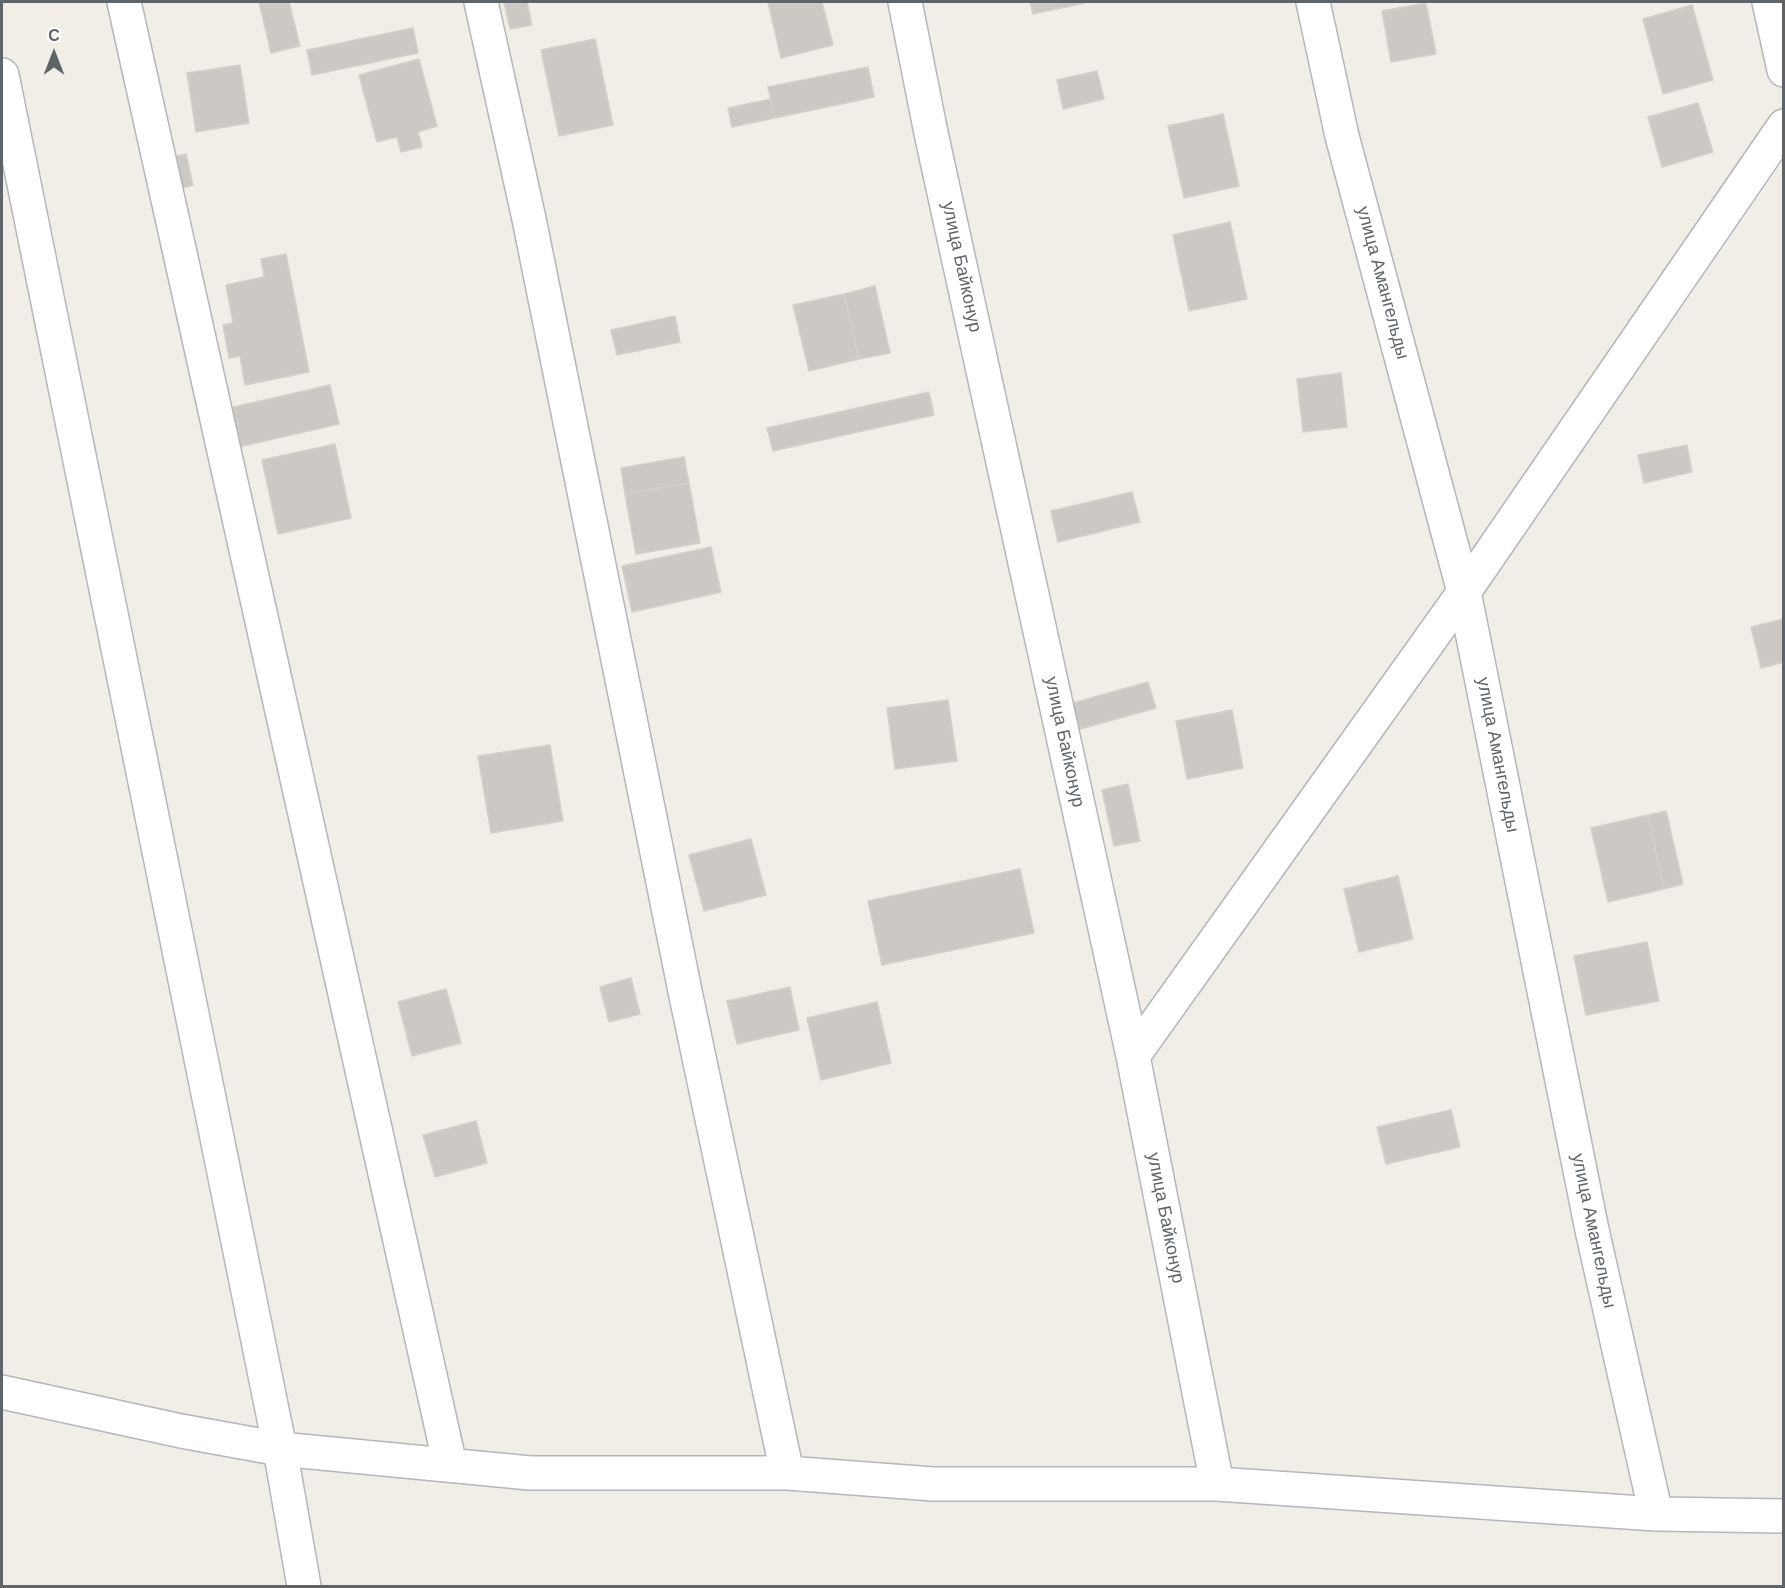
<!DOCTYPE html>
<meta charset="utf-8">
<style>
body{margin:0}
#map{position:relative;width:1785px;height:1588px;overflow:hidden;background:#f1eee8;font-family:"DM Sans",sans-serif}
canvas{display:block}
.frame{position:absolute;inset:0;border:3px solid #5f6468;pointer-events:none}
.north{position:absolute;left:24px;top:24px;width:60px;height:60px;-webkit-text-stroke:4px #fff;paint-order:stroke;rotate:0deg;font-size:16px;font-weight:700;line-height:24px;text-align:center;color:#5f6468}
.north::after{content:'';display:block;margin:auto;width:21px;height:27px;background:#5f6468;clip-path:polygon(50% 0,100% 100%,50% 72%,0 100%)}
</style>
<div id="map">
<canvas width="1785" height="1588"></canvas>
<div class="frame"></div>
<div class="north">С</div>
</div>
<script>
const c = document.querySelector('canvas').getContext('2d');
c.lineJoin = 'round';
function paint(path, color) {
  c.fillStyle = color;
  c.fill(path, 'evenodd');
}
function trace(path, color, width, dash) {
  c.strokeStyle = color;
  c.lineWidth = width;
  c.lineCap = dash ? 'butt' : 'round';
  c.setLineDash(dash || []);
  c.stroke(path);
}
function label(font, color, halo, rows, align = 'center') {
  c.font = font + ' "DM Sans",sans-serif';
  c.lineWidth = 4.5;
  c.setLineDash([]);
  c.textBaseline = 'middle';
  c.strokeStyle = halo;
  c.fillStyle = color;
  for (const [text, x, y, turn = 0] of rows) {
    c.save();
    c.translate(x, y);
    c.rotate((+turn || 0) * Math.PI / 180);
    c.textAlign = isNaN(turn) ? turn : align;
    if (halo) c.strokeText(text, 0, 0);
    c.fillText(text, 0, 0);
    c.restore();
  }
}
const building = new Path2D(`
 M259 2H289L300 46 271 53Z
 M504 2H527L532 25 510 29Z
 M768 2H822L833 45 781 58Z
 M1030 2H1084V3L1033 14Z
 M1426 3 1436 54 1391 62 1382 11Z
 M1692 5 1713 80 1663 94 1643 19Z
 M413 28 418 53 312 75 307 50Z
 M595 39 613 125 559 136 541 50Z
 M419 59 437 126 418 132 422 147 401 152 397 137 377 142 359 75Z
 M240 65 249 123 196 132 187 73Z
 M868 67 874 97 775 118 768 87Z
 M1097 71 1104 99 1063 109 1057 80Z
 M771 99 775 118 732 127 728 108Z
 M1698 103 1713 152 1662 167 1648 117Z
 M1223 114 1239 186 1184 198 1168 126Z
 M186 154 193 185 179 189 172 157Z
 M1230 222 1247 299 1189 311 1173 235Z
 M286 254 309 372 245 385 240 356 229 358 223 325 233 323 226 285 264 277 261 259Z
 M875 286 890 353 859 359 844 294Z
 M844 294 859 359 809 371 793 305Z
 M675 316 680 342 617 355 611 330Z
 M1341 373 1347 427 1303 432 1297 379Z
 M330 385 339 424 234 448 225 409Z
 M929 392 934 415 773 451 767 428Z
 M335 444 351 518 278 534 262 460Z
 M1687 445 1692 472 1644 483 1638 455Z
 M684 457 689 483 625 494 621 468Z
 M689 483 700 543 636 554 625 494Z
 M1132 492 1140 522 1058 542 1051 511Z
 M711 547 721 592 632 612 622 566Z
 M1784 619V662L1761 668 1751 627Z
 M1148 682 1156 708 1080 729 1073 703Z
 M948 700 957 761 895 769 887 708Z
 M1232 710 1243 768 1187 779 1176 721Z
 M550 745 563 821 491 833 478 756Z
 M1128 784 1140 841 1114 846 1102 790Z
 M1666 811 1683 884 1664 889 1648 815Z
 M1648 815 1664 889 1608 902 1591 828Z
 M751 839 766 895 704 911 689 855Z
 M1020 869 1034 933 882 965 868 901Z
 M1398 876 1413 939 1359 952 1344 889Z
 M1647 942 1659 1001 1586 1015 1574 956Z
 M631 978 640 1014 609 1022 600 987Z
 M790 987 799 1030 737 1044 727 1001Z
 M446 989 461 1043 412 1056 398 1002Z
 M877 1002 891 1063 821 1080 807 1018Z
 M1451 1110 1460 1147 1386 1164 1377 1127Z
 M476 1121 487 1163 435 1177 423 1135Z`);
paint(building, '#ccc9c5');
trace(building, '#d6cfc6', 1.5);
const street = new Path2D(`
 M124 2 450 1465
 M481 2 529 219 686 996 787 1473
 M905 2 931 133 1133 1056 1217 1484
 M1313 2 1342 136 1464 592 1592 1230 1656 1514
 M1769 2 1784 70
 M1133 1056 1464 592 1784 126
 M2 1392 181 1431 280 1449 530 1473H787L933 1484H1217L1656 1514 1784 1516`);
const secondary = new Path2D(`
 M2 75 280 1449 304 1586`);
trace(street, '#b3b6ba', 36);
trace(secondary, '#b4b8bc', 36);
trace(street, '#fff', 33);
trace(secondary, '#fff', 33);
label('18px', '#5f6468', '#fff', [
 ["улица Байконур",961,267,78],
 ["улица Амангельды",1382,283,75],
 ["улица Байконур",1064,742,78],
 ["улица Амангельды",1497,755,79],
 ["улица Байконур",1165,1218,79],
 ["улица Амангельды",1593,1231,78]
]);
</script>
